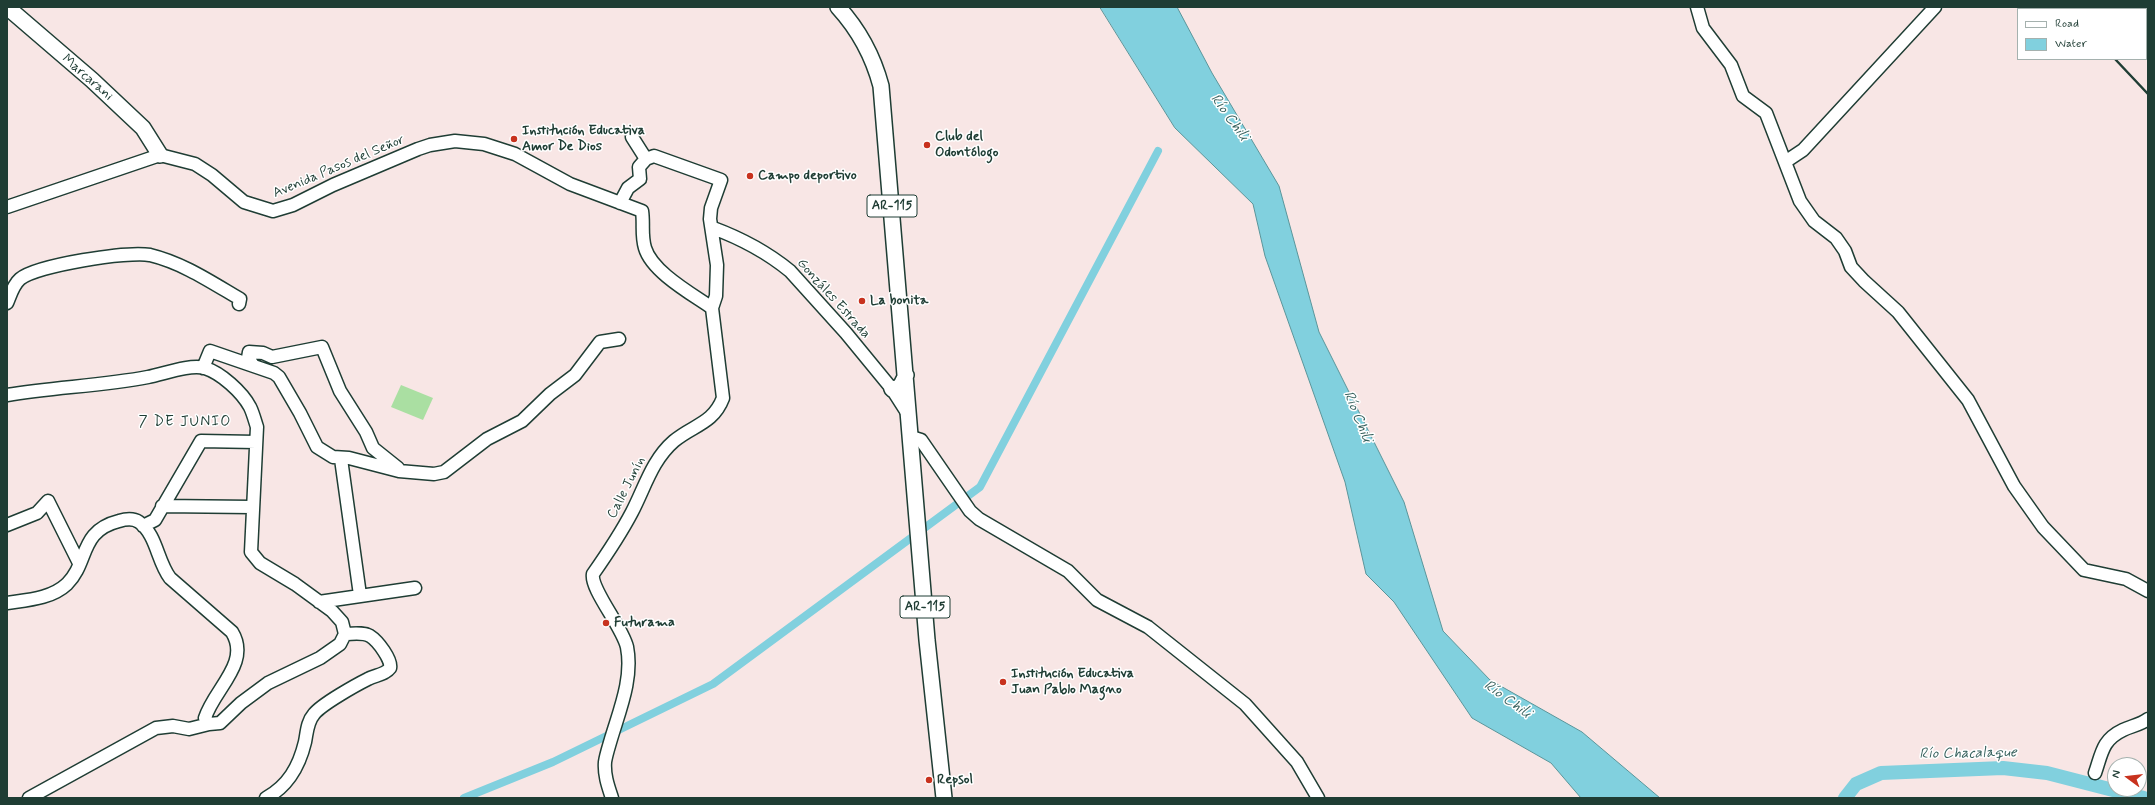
<!DOCTYPE html>
<meta charset="utf-8">
<style>
body{margin:0}
#map{position:relative;width:2155px;height:805px;overflow:hidden;background:#f8e6e5;font-family:Mynerve,sans-serif}
canvas{display:block}
.frame{position:absolute;inset:0;border:8px solid #1f3d34;pointer-events:none}
.legend{position:absolute;left:2017px;top:8px;width:130px;height:52px;box-sizing:border-box;background:#fff;border:1px solid #a5b1ae;margin:0;padding:5px 7px;list-style:none;font-size:12px;color:#1f3d34}
.legend li{display:flex;align-items:center;gap:8px;height:20px}
.legend b{width:20px;border:1px solid #a5b1ae}
.north{position:absolute;left:2107px;top:757px;width:40px;height:40px;box-sizing:border-box;background:#fff;border:1px solid #a5b1ae;border-radius:50%;rotate:285deg;font-size:11px;font-weight:700;line-height:16px;text-align:center;color:#1f3d34}
.north::after{content:'';display:block;margin:auto;width:14px;height:18px;background:#c8321e;clip-path:polygon(50% 0,100% 100%,50% 72%,0 100%)}
</style>
<div id="map">
<canvas width="2155" height="805"></canvas>
<div class="frame"></div>
<ul class="legend">
<li><b style="height:5px;background:#fff"></b>Road</li>
<li><b style="height:11px;background:#81d0de"></b>Water</li>
</ul>
<div class="north">N</div>
</div>
<script>
const c = document.querySelector('canvas').getContext('2d');
c.lineJoin = 'round';
function paint(path, color) {
  c.fillStyle = color;
  c.fill(path, 'evenodd');
}
function trace(path, color, width, dash) {
  c.strokeStyle = color;
  c.lineWidth = width;
  c.lineCap = dash ? 'butt' : 'round';
  c.setLineDash(dash || []);
  c.stroke(path);
}
function label(font, color, halo, rows, align = 'center') {
  c.font = font + ' Mynerve,sans-serif';
  c.lineWidth = 3;
  c.setLineDash([]);
  c.textBaseline = 'middle';
  c.strokeStyle = halo;
  c.fillStyle = color;
  for (const [text, x, y, turn = 0] of rows) {
    c.save();
    c.translate(x, y);
    c.rotate((+turn || 0) * Math.PI / 180);
    c.textAlign = isNaN(turn) ? turn : align;
    if (halo) c.strokeText(text, 0, 0);
    c.fillText(text, 0, 0);
    c.restore();
  }
}
paint(new Path2D(`
 M401 385 433 398 423 420 391 407Z`), '#aadfa2');
const water = new Path2D(`
 M1100 7H1177L1212 73 1279 186 1319 332 1404 502 1443 631 1490 680 1582 732 1660 798H1581L1551 763 1472 718 1394 602 1366 574 1345 482 1265 256 1253 204 1175 128Z`);
paint(water, '#81d0de');
trace(water, '#5a959a', 1);
trace(new Path2D(`
 M464 798 553 762 713 684 980 487 1158 151`), '#81d0de', 8);
trace(new Path2D(`
 M1845 798 1856 784 1881 773 2003 768 2047 773 2144 798`), '#81d0de', 14);
const minor = new Path2D(`
 M1697 7 1703 28 1731 65 1743 96 1766 113 1800 201 1814 221 1836 238 1845 251 1851 267 1864 281 1898 312 1968 400 2014 486 2043 527 2084 570 2126 579 2148 591
 M2116 7 2119 9
 M2146 25 2148 26
 M632 137 646 159
 M1785 162 1803 150 1935 7
 M7 207 160 155 195 164 212 175 244 202 273 211 293 205 333 185 418 149 430 145 455 141 484 144 515 154 570 184 642 211C644 224 641 235 645 248 652 272 692 294 712 308
 M713 228C740 238 768 253 790 271L846 333 892 389 908 414
 M7 303C10 296 13 285 20 279 37 265 128 251 150 255 183 263 211 282 240 299L239 304
 M253 365 248 358 249 352 263 353 272 357 322 347 340 391 366 432 373 448 398 468
 M203 368 210 351 274 373 279 377 300 413 317 447 333 457 349 458 399 471 434 474 444 472 487 439 522 421 550 394 575 375 600 342 619 339
 M7 395C54 387 101 386 148 377 164 374 189 364 205 368 221 373 242 392 250 407 253 413 255 421 257 427L251 552 260 563 295 584 332 611 342 622 345 634 340 644 320 658 268 683 241 703 220 723 209 724 205 718C214 689 251 663 232 632L170 578C157 561 157 535 139 522 133 518 126 519 119 521 79 531 89 562 67 584 51 599 27 600 7 603
 M911 437 921 440 970 511 979 519 1068 571 1097 600 1148 627 1245 704 1297 762 1318 798
 M341 459 360 595
 M162 506 252 507
 M7 525 37 513 48 501 79 563
 M143 526 155 520 201 441 256 442
 M319 602 415 588
 M2095 773C2102 753 2102 740 2123 730 2131 726 2140 725 2148 719
 M29 798 156 728 173 726 189 729 209 724
 M266 798C288 786 299 767 305 742 307 732 307 722 314 714 322 704 356 685 368 679 375 675 385 675 390 668 392 660 378 641 370 636 363 632 353 634 345 634
 M612 798C608 786 604 775 605 762 606 755 609 746 611 739 620 709 633 678 627 647 622 626 590 589 593 574 607 554 621 533 632 512 645 487 652 460 674 441 693 425 713 424 723 398L712 308 716 296 717 265 710 219 711 208 721 180 654 156 646 159 639 167 640 179 628 188 620 203`);
const major = new Path2D(`
 M7 7 92 80 143 128 160 155
 M838 7C859 30 873 56 881 86L927 640 944 798
 M892 389 900 387 906 375`);
trace(minor, '#1f3d34', 15);
trace(major, '#1f3d34', 18);
trace(minor, '#fff', 12);
trace(major, '#fff', 15);
trace(new Path2D(`
 M2064 7 2066 9
 M2115 59 2148 94`), '#1f3d34', 2.5);
for (const [x, y, r, color] of [
 [514,139,4,"#c8321e"],
 [927,145,4,"#c8321e"],
 [750,176,4,"#c8321e"],
 [862,301,4,"#c8321e"],
 [606,623,4,"#c8321e"],
 [1003,682,4,"#c8321e"],
 [929,780,4,"#c8321e"]
]) {
  const dot = new Path2D();
  dot.arc(x, y, r, 0, 2 * Math.PI);
  c.fillStyle = color;
  c.fill(dot);
  trace(dot, '#fff', 1.5);
}
for (const [x, y, w] of [
 [892,206,50],
 [925,607,50]
]) {
  const box = new Path2D();
  box.roundRect(x - w / 2, y - 11, w, 22, 3);
  c.fillStyle = '#fff';
  c.fill(box);
  trace(box, '#1f3d34', 1);
}
label('bold 13px', '#1f3d34', null, [
 ["AR-115",892,206],
 ["AR-115",925,607]
]);
label('14px', '#1f3d34', '#fff', [
 ["Marcarani",87,78,41],
 ["Avenida Pasos del Señor",339,167,-23],
 ["Gonzáles Estrada",833,299,48],
 ["Calle Junín",627,488,-63]
]);
label('bold 14px', '#1f3d34', '#fff', [
 ["Institución Educativa",522,131],
 ["Amor De Dios",522,147],
 ["Club del",935,137],
 ["Odontólogo",935,153],
 ["Campo deportivo",758,176],
 ["La bonita",870,301],
 ["Futurama",614,623],
 ["Institución Educativa",1011,674],
 ["Juan Pablo Magno",1011,690],
 ["Repsol",937,780]
], 'left');
label('italic 15px', '#38625e', '#fff', [
 ["Río Chili",1229,118,54],
 ["Río Chili",1357,417,68],
 ["Río Chili",1507,700,36],
 ["Río Chacalaque",1968,754,-1]
]);
c.letterSpacing = '1px';
label('15px', '#1f3d34', '#fff', [
 ["7 DE JUNIO",185,423]
]);
c.letterSpacing = '0px';
</script>
